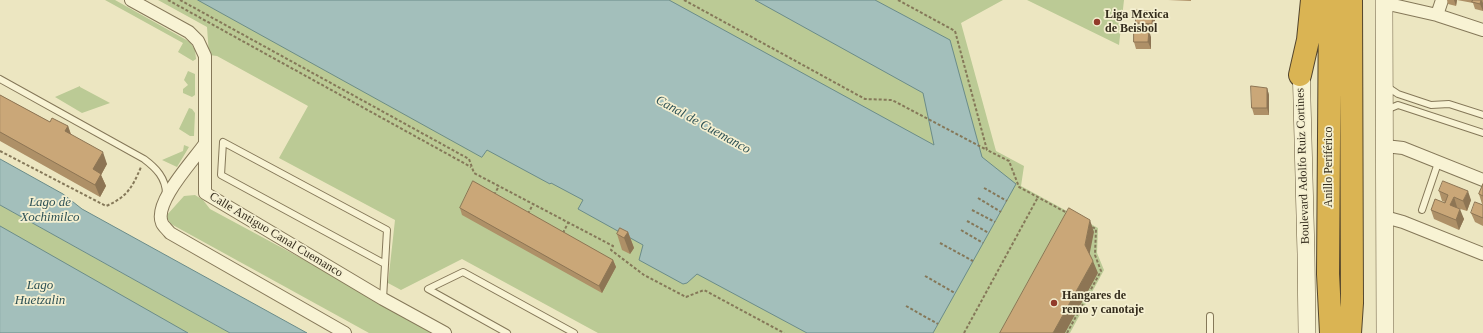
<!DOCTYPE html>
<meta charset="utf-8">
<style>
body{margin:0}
canvas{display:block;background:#ece6c1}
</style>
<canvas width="1483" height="333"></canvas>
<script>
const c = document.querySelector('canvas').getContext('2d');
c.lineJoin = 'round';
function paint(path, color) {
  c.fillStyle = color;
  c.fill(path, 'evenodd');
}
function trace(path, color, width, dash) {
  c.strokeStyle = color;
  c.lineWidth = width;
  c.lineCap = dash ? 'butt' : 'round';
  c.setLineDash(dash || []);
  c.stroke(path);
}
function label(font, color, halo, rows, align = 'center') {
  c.font = font + ' "Times New Roman",serif';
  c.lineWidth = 3.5;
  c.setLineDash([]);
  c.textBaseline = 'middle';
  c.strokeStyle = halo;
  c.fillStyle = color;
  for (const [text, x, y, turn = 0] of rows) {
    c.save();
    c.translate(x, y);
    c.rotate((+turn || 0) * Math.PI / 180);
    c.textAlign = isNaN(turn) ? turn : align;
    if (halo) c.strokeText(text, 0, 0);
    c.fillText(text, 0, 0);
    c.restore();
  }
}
paint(new Path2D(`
 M105 0H115L190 42 195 50 196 59 193 61 178 52 183 43Z
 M158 0H1003L961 23 996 151 1024 166 1021 186 1098 228 1097 253 1104 270 1070 333H598L462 259 401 290 388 283 395 220 279 158 308 106 217 56 209 55 207 27Z
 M1027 0H1124L1119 45Z
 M188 71 195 74V95L192 97 183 93V89L188 85 184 80Z
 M80 86V87L110 103 82 113 55 97Z
 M189 108 192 109 195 113 194 136H190L179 129Z
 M184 145 189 147 177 167 162 160 183 151Z
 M195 195 203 200 210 209 440 333H369L171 224 166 216 184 196Z
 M0 205 230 333H0Z`), '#bbca95');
const water = new Path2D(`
 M198 0H669L934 145 923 93 755 0H875L950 40 982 157 1016 184 933 333H807L697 274 687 283 683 284 639 260 643 245 578 209 583 200 551 183 550 184 487 150 482 157Z
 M0 159 63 194 82 209 307 333H230L0 205Z
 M0 226 188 333H0Z`);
paint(water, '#a3bfbb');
trace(water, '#6b8c89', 1);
const service = new Path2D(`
 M0 79 144 159C156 168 166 178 166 194
 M1386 86 1398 94 1431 105 1449 104 1483 115
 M1386 110 1398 105 1483 133
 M1422 210 1438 163
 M383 299 387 230 223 142 221 175 385 264
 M507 333 428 289 463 272 574 333
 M1210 333V316`);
const minor = new Path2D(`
 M131 0 189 32 198 41 205 56V193L383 299 445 333
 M1386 0 1384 3 1437 15 1483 30
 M1437 15 1442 0
 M204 145C193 161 153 203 162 223 163 226 168 230 170 233L345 333
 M1385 146 1403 148 1483 180
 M1385 217 1403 222 1483 254`);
const secondary = new Path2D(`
 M1384 0 1385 333
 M1301 62 1306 254 1307 333`);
const motorway = new Path2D(`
 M1330 0 1328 274 1331 333
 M1300 75 1308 40 1312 0
 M1350 333 1352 303 1351 0`);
trace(service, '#857859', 8);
trace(minor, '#857859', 14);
trace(secondary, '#67583c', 18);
trace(motorway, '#53452d', 24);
trace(new Path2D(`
 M168 0 471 167
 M180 0 469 159 474 173 613 246 611 250 644 275 686 297 704 290 784 333
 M684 0 865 99 892 100 987 150
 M898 0 955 31 987 150 1009 161 1019 187 1069 214
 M0 151 106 206C127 197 132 188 141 167
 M984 188 1007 201
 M494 195 499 186
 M978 198 1001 212
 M972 210 995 222
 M528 214 533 204
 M967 221 989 233
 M961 230 983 243
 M563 233 568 223
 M940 243 973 261
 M925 276 955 293
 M906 306 938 324
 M964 333 1038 197
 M1067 333 1101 271 1095 255 1096 229 1090 226`), '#857859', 2, [3, 2]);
trace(service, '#f8f3d4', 6);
trace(minor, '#f8f3d4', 12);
trace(secondary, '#f8f3d4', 17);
trace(motorway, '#dab453', 22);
paint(new Path2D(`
 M1168 0H1191V1Z
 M1447 0H1483V11L1475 9 1473 3 1457 0 1456 6 1448 4Z
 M1153 11 1155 17V30H1138L1136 23Z
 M1151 37V49H1136L1134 42Z
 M1267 88 1269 95V115H1254L1252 108Z
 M0 95 50 122 68 126 71 134 107 164 101 175 106 186 100 197 0 141Z
 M1483 184V204H1482L1479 194Z
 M1439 191 1471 200 1467 211 1457 208 1464 219 1459 230 1434 219 1431 210 1445 202 1442 201Z
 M1483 205V226L1475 222 1471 213Z
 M460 208 613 260 616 267 602 293 462 215Z
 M628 232 634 248 630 254 622 250 617 234Z`), '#ae9067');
paint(new Path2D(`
 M1454 0H1457L1456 6Z
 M1481 0 1483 3V11L1480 4Z
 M1153 11 1155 17V30L1152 24Z
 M1149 30 1151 37V49L1148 42Z
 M1267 88 1269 95V115L1267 108Z
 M68 126 72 138 65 131Z
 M103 152 107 164 101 175 106 186 100 197 95 185 93 169Z
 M1468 191 1471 200 1467 211 1463 201Z
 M1454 197 1457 207 1454 215 1450 205Z
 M1460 209 1464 219 1459 230 1456 220Z
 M1090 220 1094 232 1089 257 1085 245Z
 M628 232 634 248 630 254 624 238Z
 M613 260 616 267 602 293 599 286Z
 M1093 261 1098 273 1065 333H1053Z`), '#8d7554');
const building = new Path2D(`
 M1473 0H1481L1480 4 1472 2Z
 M1136 10 1153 11 1152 24 1136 23Z
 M1134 30H1149L1148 42H1134Z
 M1251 86 1267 88V108H1252Z
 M0 95 50 122 52 118 68 126 65 131 103 152 93 169 101 174 95 185 0 132Z
 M473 181 613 260 599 286 460 208Z
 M1443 181 1468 191 1463 201 1454 197 1450 205 1460 209 1456 220 1431 210 1435 199 1445 203 1448 195 1439 191Z
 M1483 184V196L1479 194Z
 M1475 202 1483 205V218L1471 213Z
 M1069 208 1090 220 1085 245 1093 261 1053 333H1000Z
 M620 228 628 232 624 238 617 234Z`);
paint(building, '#caa778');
trace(building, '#8d7554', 1);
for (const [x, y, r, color] of [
 [1097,22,4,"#923b2b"],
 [1054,303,4,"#923b2b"]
]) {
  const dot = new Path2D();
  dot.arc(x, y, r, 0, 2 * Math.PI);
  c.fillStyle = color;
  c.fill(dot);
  trace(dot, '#f4efd0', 1.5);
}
label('bold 12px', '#352d1d', '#f4efd0', [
 ["Liga Mexica",1105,15],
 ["de Beisbol",1105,29],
 ["Hangares de",1062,296],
 ["remo y canotaje",1062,310]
], 'left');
label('12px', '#352d1d', '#f4efd0', [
 ["Boulevard Adolfo Ruiz Cortines",1303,166,-92],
 ["Anillo Periférico",1329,167,-90],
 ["Calle Antiguo Canal Cuemanco",276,235,31]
]);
label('italic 13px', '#2d5155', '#f4efd0', [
 ["Canal de Cuemanco",703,125,29],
 ["Lago de",50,203],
 ["Xochimilco",50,218],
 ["Lago",40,286],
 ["Huetzalin",40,301]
]);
</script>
